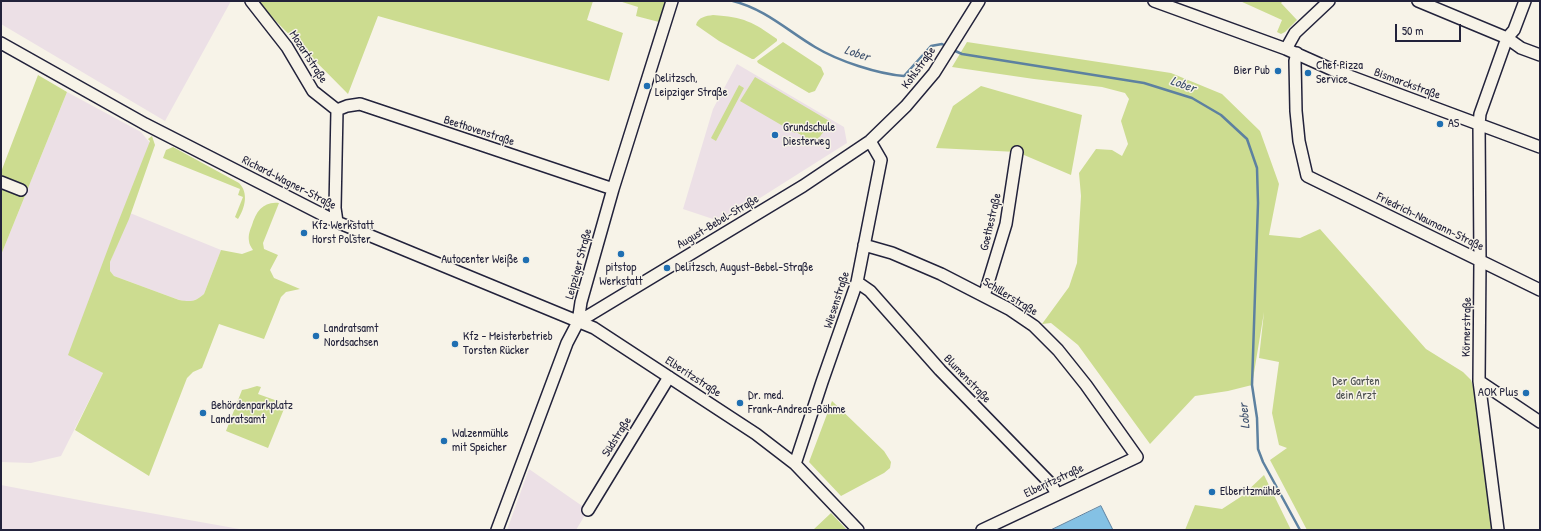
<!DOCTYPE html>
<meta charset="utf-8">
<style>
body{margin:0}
#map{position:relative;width:1541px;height:531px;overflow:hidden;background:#f7f3e8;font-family:"Patrick Hand",sans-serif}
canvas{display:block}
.frame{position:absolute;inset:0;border:2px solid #22223b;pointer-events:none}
.scale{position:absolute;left:1395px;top:24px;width:66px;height:18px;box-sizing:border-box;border:2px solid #22223b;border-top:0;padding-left:5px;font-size:12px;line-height:14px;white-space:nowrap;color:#22223b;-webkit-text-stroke:3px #f7f3e8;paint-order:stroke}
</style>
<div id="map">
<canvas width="1541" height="531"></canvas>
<div class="frame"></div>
<div class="scale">50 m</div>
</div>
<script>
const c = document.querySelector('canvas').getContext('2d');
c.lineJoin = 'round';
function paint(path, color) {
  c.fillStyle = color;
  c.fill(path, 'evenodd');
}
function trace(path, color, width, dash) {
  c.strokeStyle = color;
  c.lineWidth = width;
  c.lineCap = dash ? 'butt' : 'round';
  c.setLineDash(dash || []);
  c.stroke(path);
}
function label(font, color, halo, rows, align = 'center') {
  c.font = font + ' "Patrick Hand",sans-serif';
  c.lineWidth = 3;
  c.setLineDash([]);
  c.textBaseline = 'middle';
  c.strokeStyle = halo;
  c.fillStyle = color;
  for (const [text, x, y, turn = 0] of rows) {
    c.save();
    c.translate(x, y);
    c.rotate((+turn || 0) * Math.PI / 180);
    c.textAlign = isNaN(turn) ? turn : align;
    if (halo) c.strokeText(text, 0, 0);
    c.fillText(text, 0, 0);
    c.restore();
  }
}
paint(new Path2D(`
 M1 1H231L165 121 1 24Z
 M737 64 844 127 847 143 722 222 683 209 713 109Z
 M67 92 141 132 150 143 69 354 103 373 61 456 31 463 1 462V255Z
 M130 213 221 250 204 294 199 298 190 302 179 300 114 276 110 271V262Z
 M529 469 588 510 576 530H507Z
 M1 485 100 504 245 530H1Z`), '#ece0e6');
paint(new Path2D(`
 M256 1H593L587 20 623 33 609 81 378 16 348 94Z
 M619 1H666L659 22 636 16 638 7Z
 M1240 1H1283L1281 3 1297 20 1285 32 1281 34 1277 32 1282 20Z
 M713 15C744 17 753 22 777 39V41L754 59H752L719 41 696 25C698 17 706 16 713 15Z
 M783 42 821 67 824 74 815 91 809 93 758 63 757 61Z
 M967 42 1171 73 1222 94 1260 131 1279 184 1269 235 1300 238 1320 229 1426 349 1463 372 1471 380 1474 389 1494 530H1307L1270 460 1287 448 1279 445 1272 413 1279 362 1259 358 1264 312 1252 385 1228 391 1195 396 1150 444 1078 345 1051 323 1042 324 1069 287 1077 263 1081 196 1079 173 1096 149 1112 150 1122 156 1128 144 1121 121 1129 99 1125 93 1102 87 1034 79 952 67Z
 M38 75 67 92 1 255V172Z
 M755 77 831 122 818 139H808L796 132 795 133 740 101Z
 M739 85 744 88 716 141 711 138Z
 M981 86 1082 115 1071 175 1017 152 936 148 953 106Z
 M152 136 155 145 129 219 110 262V271L114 276 179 300C191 302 195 302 204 294L221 250 242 254 253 250C251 247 249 244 249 241 248 235 250 230 252 225 256 211 264 201 279 203L263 243 264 249 278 255 270 270 274 278 300 289 286 292 281 297 264 339 219 324 202 368 193 372 187 378 149 476 75 430 103 373 68 355 115 230 150 141 148 139Z
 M173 147 239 183C249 193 245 208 238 219L235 217 243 197 238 195 240 189 163 158 166 150Z
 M257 386 261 387 258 394 286 404 268 448 226 431 242 390 247 389Z
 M832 401 884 451 891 462 890 468 884 473 841 496 809 462Z
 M1264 475 1291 530H1185L1195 505 1222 509 1242 496Z
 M831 513 847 530H813Z`), '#ccdc90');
const water = new Path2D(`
 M1101 506 1113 530H1051Z`);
paint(water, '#84c1e4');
trace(water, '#5d81a0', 1);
trace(new Path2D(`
 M733 1C765 9 788 31 815 47 838 61 878 74 904 76L931 46 942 44 946 46
 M953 50 962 54 1144 83 1192 98 1221 115 1247 139 1257 168 1258 203 1252 385 1257 418 1258 449 1263 462 1300 530`), '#5d81a0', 2.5);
const minor = new Path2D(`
 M251 1 287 47 313 91 337 110
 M1154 1 1286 49 1333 70 1540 147
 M1418 1 1507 38 1521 48 1540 55
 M1 43 145 124 337 222 594 328 756 434 795 464 858 530
 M1286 49 1295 33 1329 1
 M1297 53 1295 61 1296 111 1299 141 1307 176 1540 290
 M337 110 347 106 360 104 613 189
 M1 182 21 190
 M337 222 335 208 337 110
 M864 245 892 253 941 274 1009 309 1034 326 1058 350 1086 385 1137 457 982 530
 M857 282 870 291 940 370 1051 484 1057 494
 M984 296 1006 224 1017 152
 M578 322 803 186 870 141 906 106 934 73 979 1
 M1479 381 1540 422
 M795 464 822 382 857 282 881 160 870 141
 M588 510 669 377
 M497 530 567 343 578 322 581 302 613 189 672 1
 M1498 530 1479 381 1480 261 1479 124 1480 114 1507 38 1514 30 1525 1`);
trace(minor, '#22223b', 14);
trace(minor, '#f7f3e8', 11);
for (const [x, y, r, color] of [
 [1278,71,4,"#1f6fb2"],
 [1308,73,4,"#1f6fb2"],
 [647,86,4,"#1f6fb2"],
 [1440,124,4,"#1f6fb2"],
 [775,135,4,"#1f6fb2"],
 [304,233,4,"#1f6fb2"],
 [621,254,4,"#1f6fb2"],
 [526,260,4,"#1f6fb2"],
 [667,268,4,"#1f6fb2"],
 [316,336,4,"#1f6fb2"],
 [455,344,4,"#1f6fb2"],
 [1526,393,4,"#1f6fb2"],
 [740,403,4,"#1f6fb2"],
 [203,413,4,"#1f6fb2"],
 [444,441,4,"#1f6fb2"],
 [1212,492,4,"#1f6fb2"]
]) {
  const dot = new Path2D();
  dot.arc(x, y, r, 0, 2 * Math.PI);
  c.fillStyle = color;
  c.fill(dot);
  trace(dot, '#f7f3e8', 1.5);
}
label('12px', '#22223b', '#f7f3e8', [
 ["Mozartstraße",308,57,57],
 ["Kohlstraße",919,68,-54],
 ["Bismarckstraße",1407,84,20],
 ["Beethovenstraße",479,131,18],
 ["Richard-Wagner-Straße",289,183,27],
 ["August-Bebel-Straße",718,222,-31],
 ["Goethestraße",991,222,-77],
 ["Friedrich-Naumann-Straße",1430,222,26],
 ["Leipziger Straße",579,264,-75],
 ["Schillerstraße",1010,297,31],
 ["Wiesenstraße",837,300,-72],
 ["Körnerstraße",1467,327,-89],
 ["Elberitzstraße",693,377,33],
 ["Blumenstraße",967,379,46],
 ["Südstraße",617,437,-58],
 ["Elberitzstraße",1054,481,-25]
]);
label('12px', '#22223b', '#f7f3e8', [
 ["Chef Pizza",1316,66],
 ["Service",1316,80],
 ["Bier Pub",1270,71,"right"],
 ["Delitzsch,",655,79],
 ["Leipziger Straße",655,93],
 ["AS",1448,124],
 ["Grundschule",783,128],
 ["Diesterweg",783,142],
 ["Kfz Werkstatt",312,226],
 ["Horst Polster",312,240],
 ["Autocenter Weiße",518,260,"right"],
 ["pitstop",621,268,"center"],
 ["Werkstatt",621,282,"center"],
 ["Delitzsch, August-Bebel-Straße",675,268],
 ["Landratsamt",324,329],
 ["Nordsachsen",324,343],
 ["Kfz - Meisterbetrieb",463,337],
 ["Torsten Rücker",463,351],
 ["AOK Plus",1518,393,"right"],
 ["Dr. med.",748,396],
 ["Frank-Andreas-Böhme",748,410],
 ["Behördenparkplatz",211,406],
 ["Landratsamt",211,420],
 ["Walzenmühle",452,434],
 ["mit Speicher",452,448],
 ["Elberitzmühle",1220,492]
], 'left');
label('12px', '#4c5050', '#f7f3e8', [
 ["Der Garten",1356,382],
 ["dein Arzt",1356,396]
]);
label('italic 13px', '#3f526e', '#f7f3e8', [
 ["Lober",857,54,18],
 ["Lober",1183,85,20],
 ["Lober",1245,416,-95]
]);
</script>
